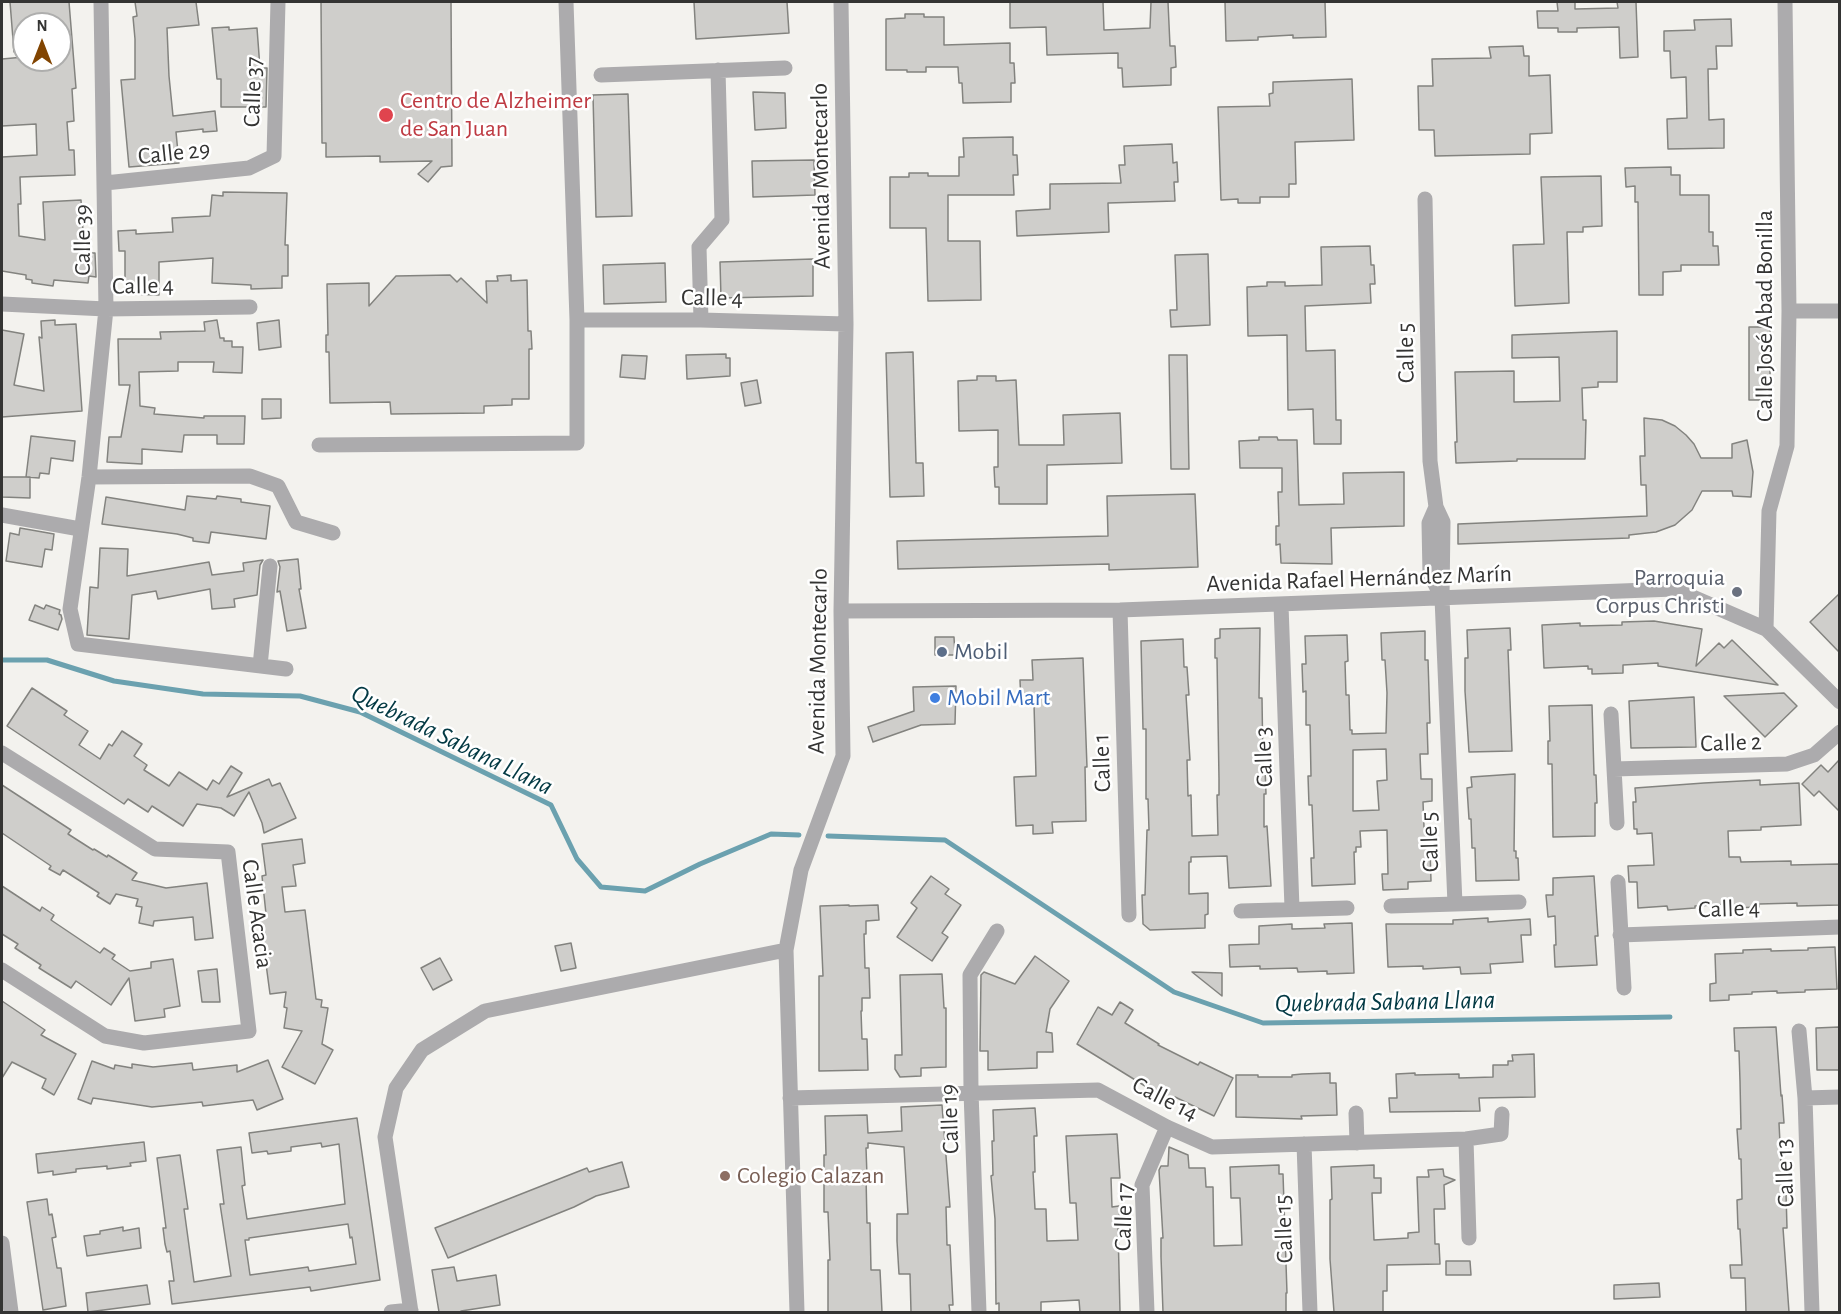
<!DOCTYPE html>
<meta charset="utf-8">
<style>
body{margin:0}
#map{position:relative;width:1841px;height:1314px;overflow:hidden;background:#f3f2ee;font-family:"Alegreya Sans",sans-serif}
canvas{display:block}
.frame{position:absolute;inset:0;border:3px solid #343433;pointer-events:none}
.north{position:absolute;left:12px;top:12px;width:60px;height:60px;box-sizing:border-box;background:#fff;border:2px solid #aeaead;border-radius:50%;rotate:0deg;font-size:16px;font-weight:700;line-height:24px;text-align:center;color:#343433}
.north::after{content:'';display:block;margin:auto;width:21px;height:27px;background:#814401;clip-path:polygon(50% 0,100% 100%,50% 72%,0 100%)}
</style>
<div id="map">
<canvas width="1841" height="1314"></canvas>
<div class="frame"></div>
<div class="north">N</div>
</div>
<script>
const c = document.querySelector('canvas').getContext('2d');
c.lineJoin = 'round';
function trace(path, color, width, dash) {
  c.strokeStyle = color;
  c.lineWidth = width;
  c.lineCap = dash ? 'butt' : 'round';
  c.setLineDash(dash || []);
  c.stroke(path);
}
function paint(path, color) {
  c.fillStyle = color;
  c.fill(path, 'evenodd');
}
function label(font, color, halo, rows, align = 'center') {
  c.font = font + ' "Alegreya Sans",sans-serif';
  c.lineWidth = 5;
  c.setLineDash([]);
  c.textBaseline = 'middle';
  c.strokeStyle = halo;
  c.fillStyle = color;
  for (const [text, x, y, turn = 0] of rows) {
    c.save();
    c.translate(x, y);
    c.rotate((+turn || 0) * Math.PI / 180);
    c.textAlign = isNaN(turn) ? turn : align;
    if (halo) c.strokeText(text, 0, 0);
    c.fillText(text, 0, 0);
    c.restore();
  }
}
trace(new Path2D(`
 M2 660H47L114 681 203 694 300 696 360 712 551 805 577 859 601 887 645 891 700 864 771 834 799 835
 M828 836 945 840 1174 992 1263 1023 1670 1017`), '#6ba1af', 5);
const building = new Path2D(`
 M10 2H69L76 88 72 89 74 121 67 122 69 150H74L75 175 20 177 21 204H18L19 236 45 240 43 202 81 200 84 247 88 248 87 253H95L96 277 89 276 88 283 54 280 53 286 32 283V280L26 279V275L2 271V157L37 155 36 124 2 126V59L24 57V60H60V24H24V52H14Z
 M135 2H196L199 25 167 28 169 76 173 116 215 111 217 131 203 132V129L176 132 179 163 129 167 121 80 135 79V39L133 17 137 16Z
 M321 2H451L452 166 441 167 428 182 418 174 432 161 380 162V156L326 157V143H322Z
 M694 2H787L789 33 696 39Z
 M1010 2H1103L1104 30 1150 28 1151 2H1168L1170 46H1175L1176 67 1171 68V85L1123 87 1122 68H1118V53L1047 55 1046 27 1010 28Z
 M1225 2H1325L1326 37 1293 38V35L1258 37V40L1226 41Z
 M1557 2H1575V9L1618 8 1617 2H1636L1638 57 1620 58 1619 27 1577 28V32H1558V28H1538L1537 11H1558Z
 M905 14H924V17H944V45L1010 43V63H1014L1015 83H1011V102L963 103 962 83H959L958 67H926V72H907V70H886V19L905 18Z
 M1731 19 1732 46H1716L1717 69H1708L1709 120 1724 119V148L1668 149 1667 119 1687 118 1686 77 1671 78 1670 51H1664V31L1695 30 1694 20Z
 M229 27V30L257 28 260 68H267L266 107H221V79H217L212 28Z
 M1523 46 1524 56H1529V76L1550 75 1552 133 1530 134V154L1435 156 1434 130H1419L1418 86H1433L1432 59 1491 58 1489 47Z
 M1352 79 1354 140 1295 142 1296 184H1289V197H1260V203H1238V199L1221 200 1218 107 1270 106 1269 94 1273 93V82Z
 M753 92 785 93 786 128 755 130Z
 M628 94 632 216 596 217 593 95Z
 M1013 137V155H1017L1018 175H1013L1014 195H948V241H980L981 300 928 301 926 228H890V177H909V173H928V176H959V157H964L963 138Z
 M1172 144 1173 163 1177 162 1178 182H1174L1175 201 1108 203 1109 232 1017 236 1016 211 1050 209V184L1121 183 1119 165H1125L1124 146Z
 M814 160 815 195 753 197 752 161Z
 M1671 167V175H1680V195H1709V232H1713V246H1718L1719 265H1681V271L1663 272V295H1639L1638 202H1635V186L1626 187 1625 168Z
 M1601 176 1602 226 1583 227V232H1567L1569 303 1515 306 1513 245 1544 244 1541 177Z
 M223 192 287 193 285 245H288V276H282V288L251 289V285L212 283 213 258 159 262V295L125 294V251H119L118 231 136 230V234L173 232 172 218 210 216 212 195 223 196Z
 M1370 246 1371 265H1374L1375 284H1370L1371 303 1305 306 1306 351 1335 350 1336 420H1341V444H1314L1313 409 1288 410 1287 335 1248 336 1247 287 1267 286V282H1285V286L1322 285 1321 247Z
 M1208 254 1210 325 1171 327 1170 310H1177L1175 255Z
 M813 259V296L721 298 720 262Z
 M665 263 666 302 604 304 603 265Z
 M450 275 457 282 461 278 487 303 486 281H498L497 276 511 275V281L527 280 528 331H531L532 349H529V399H512V405L484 406V413L391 414 390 402 330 403 329 352H326V335H328L327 284 369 283V306L396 276Z
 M55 320V325L76 324 82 411 2 417V330L24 334 14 385 44 391 39 337 42 338 41 321Z
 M217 320 220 338H224V341H232V347H243L242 373 213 372 214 362H178V371L139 372 140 406 155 408 154 414 204 418V416H245L244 444H217V435H184L182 452 142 449V464L107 462 109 437H121L130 385H119L118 339H161L160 332 205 331 204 322Z
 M279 320 281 347 259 350 257 323Z
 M1749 327H1770V400H1749Z
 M1617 331V382H1598V387L1582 388 1583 420H1586L1585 459H1517V461L1456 463 1455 442H1457L1455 372 1514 371V402L1560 401 1559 357 1512 358V335Z
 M913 352 916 463H923L924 496 890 497 886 353Z
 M726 354V358H730V376L687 379 686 355Z
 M622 355 647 356 645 379 620 377Z
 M1169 355H1187L1189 469H1171Z
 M977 376H996V381L1016 380 1019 445H1064L1063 415 1120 413 1122 463 1047 465V504H999V487H995L994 467H998V430L959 431 958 381 977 380Z
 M757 380 761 403 745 406 741 383Z
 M262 399H281V418L262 419Z
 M1644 418 1662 420 1675 426 1686 435 1694 444 1701 458H1732V444L1747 440 1753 472 1751 497 1733 496 1732 491H1702L1692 510 1675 525 1656 532 1629 535V538L1458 544V524L1647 516 1646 485H1641L1640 456H1645Z
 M31 436 75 441 73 461 51 458 49 474 40 473 39 478 26 477Z
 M1259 437H1277L1278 440H1297L1299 505 1344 504 1343 473 1404 472V526L1331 528 1332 564 1281 563 1280 544 1276 545V526H1279L1278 492H1282V468H1240L1239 441 1259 440Z
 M2 477H30V498L2 497Z
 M1195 494 1198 567 1109 570V564L898 569 897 541 1108 536 1107 496Z
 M187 496 216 499 217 496 241 499V502L270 506 266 539 211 532 209 543 193 541V538L177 534 102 524 106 497 185 510Z
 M20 528 54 534 52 550 45 549 42 567 6 561 10 533 19 535Z
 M100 548 128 549 127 576 209 562 212 575 244 571 243 563 263 560 260 565 257 595 234 599 235 607 212 609 210 589 158 599 156 591 132 595 129 639 87 635 90 587 98 588Z
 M298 559 301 589H299L306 628 287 631 280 591 277 592 280 567 278 561Z
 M1839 594V652L1810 622Z
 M35 605 44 609 46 605 60 610 59 614 61 615 62 619 58 630 29 620Z
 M1654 621 1702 629 1696 666 1719 643 1724 648 1732 640 1778 685 1658 666V663L1623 665V673L1592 674V669H1588V666L1544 668 1542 625 1580 623V626L1622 625V622Z
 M1260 628 1259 698H1262L1263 767H1265L1266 794H1264V827L1267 826 1271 886 1229 888 1227 856 1191 857V862H1189V894L1208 893V914L1205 915V928L1150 930 1143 924 1142 895H1145L1147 830H1149L1148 799H1146V729H1143L1141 641 1183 639 1184 667H1187L1189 695H1186L1190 760H1187L1188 796 1191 795 1192 836 1218 835 1217 795H1219V779L1217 658H1215V639L1220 638V629Z
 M1510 628 1511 650H1508L1512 751 1469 752 1465 691V658H1468L1467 630Z
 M1425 631V660H1428L1430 723H1427L1428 754H1420L1421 779H1432V801L1423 802 1424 827 1435 826 1436 849H1430L1431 881 1408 882V889L1383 890 1382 874H1388L1387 830 1360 831 1361 847H1356V852H1354L1355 884 1312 886 1311 858H1314L1312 805H1309L1308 776H1311L1310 725H1306V691L1303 692 1302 664H1306L1305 636 1347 635 1348 661 1345 662 1346 695H1349L1350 730H1352V734L1386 733 1387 693 1385 660H1382L1381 633ZM1386 749 1387 780 1377 781 1379 810 1353 811V750Z
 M935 637H954L955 655H935Z
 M1083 658 1087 767H1085L1086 821 1052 822 1053 833 1033 834V825L1016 826 1014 777 1036 776 1034 704H1021L1020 680H1033L1032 660Z
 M956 686 955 724 921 725 873 742 868 727 914 711 913 687Z
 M32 688 67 711 64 715 88 731 79 745 100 759 109 744 112 746 122 731 142 744 134 756 147 765 144 770 169 786 179 772 207 790 213 780 219 784 231 766 242 773 227 797 269 779 272 786 280 783 296 818 264 833 262 823 249 792 234 816 221 808 197 804 183 826 152 806 148 812 128 799 124 804 7 726Z
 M1784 693 1797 706 1765 737 1724 696Z
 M1694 697 1696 747 1631 748 1629 701Z
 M1592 705 1594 775H1596L1597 803H1595V836L1553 837 1552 764H1548V741H1550L1549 706Z
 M1839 760V811L1819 791 1814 796 1802 784 1821 765 1828 772Z
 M1515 774 1514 851H1516V858H1518L1519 880 1476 881 1475 848H1472L1471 819H1469L1467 788 1472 787 1471 777Z
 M1760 780V785L1799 783 1801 825 1761 827V830L1728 831 1729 857H1740L1741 862 1791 861V865L1839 864V905L1797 906V903L1759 904V907L1732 908V904L1695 906V908L1668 910 1667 906 1638 908 1637 882H1629L1628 866 1654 865 1652 833 1637 834V829H1634L1633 802H1636L1635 788 1704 783Z
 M2 785 71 830 68 834 93 850 94 849 107 857 108 855 137 873 132 880 166 888 207 883 213 938 195 940 193 917 154 921 153 926 139 923 142 907 136 906 138 899 116 894 110 904 97 896 99 893 63 870 60 875 49 869 51 866 2 833Z
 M302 839 305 863 293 865 296 886 282 887 285 912 305 910 316 999 322 1000 321 1007 328 1008 322 1044 333 1050 315 1084 282 1067 302 1031 284 1028 287 1008 284 1007 286 992 270 994 260 919H262V915L266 914 262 876 266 875 262 844Z
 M931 876 949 889 945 894 961 905 942 933 948 937 932 961 897 937 917 908 911 903Z
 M1594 876 1598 936H1595L1597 965 1555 967 1554 945H1556L1555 916 1548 917 1546 895H1553V878Z
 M2 886 40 911 42 907 54 915 51 920 100 953 104 948 115 955 112 959 130 971 151 968V962L173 959 180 1006 164 1009 165 1017 135 1021 129 978 111 1005 76 981 71 988 39 968 41 965 15 948 18 944 2 934Z
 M849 905V906L878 905 879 920 866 921V934H864L865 968H869L870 998H862V1011H861L862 1039H867L868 1070 819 1071V976H823L820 906Z
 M1488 918V922L1530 919 1531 935H1521L1523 962 1490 964 1491 973 1461 974 1460 967 1423 969V966L1388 967 1386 924H1453V920Z
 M1352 923 1354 973 1327 974V971L1298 972 1297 968 1260 969V966L1230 967 1229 945 1259 944V926L1292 924V929L1325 928 1324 924Z
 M571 943 576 968 561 971 555 946Z
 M1835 947 1837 989 1805 990V992L1777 993V991L1752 992V994L1729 995V1000L1710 1001V984L1716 983 1715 954 1743 953V950L1771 949V951L1808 950V948Z
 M1035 956 1069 981 1050 1009 1046 1032 1052 1033 1053 1052H1037V1068L988 1070V1051H980L981 975 984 972 1015 984Z
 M440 958 452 980 433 990 421 968Z
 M217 969 220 1002H202L198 971Z
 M1192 972 1222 973V996Z
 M942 974 944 1008H946V1067L921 1068V1076L900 1077 895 1069V1055H902L900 975Z
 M2 1001 45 1030 41 1035 76 1054 54 1095 42 1088 46 1079 12 1062 2 1078Z
 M1120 1002 1133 1010 1125 1023 1159 1044 1158 1045 1198 1065 1200 1062 1233 1078 1214 1116 1175 1097 1174 1100 1145 1086 1077 1044 1098 1007 1112 1015Z
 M1776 1027 1781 1096 1782 1095 1784 1123H1779L1781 1163H1783L1784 1193H1786L1787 1228H1783L1789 1312H1746L1745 1278H1731L1730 1265H1742L1740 1229H1738L1737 1200 1742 1199 1741 1159H1739L1737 1129H1741L1740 1081 1739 1051H1735L1734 1028Z
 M1839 1027V1070H1817L1816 1028Z
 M1534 1054 1535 1097 1479 1098 1480 1111 1390 1112 1389 1098H1397L1396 1074 1415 1073V1075L1459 1074V1078L1493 1077V1065H1508V1061H1513L1512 1055Z
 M268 1060 283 1099 257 1110 253 1100 203 1106 202 1102 152 1107 93 1098 91 1104 78 1099 92 1061 114 1069 115 1065 132 1068V1064L153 1067 192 1063 193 1070 237 1065V1072Z
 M1330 1073V1083H1336L1337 1115 1301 1116 1302 1119 1236 1117V1075H1258V1077H1292V1075L1302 1074Z
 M942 1105 950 1207H946L947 1245H950L953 1305H949L950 1312H911L910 1274H899L897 1241V1214H908L904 1147 868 1143V1148H866L867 1176H866L867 1223H870L871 1270H880L882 1312H828V1260H830L828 1212H824V1155H826L825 1116 867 1115 868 1133 902 1131 901 1107Z
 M1035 1108 1037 1136H1034L1035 1172H1033L1035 1209H1046L1047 1241 1078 1240 1076 1203H1070L1066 1136 1117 1134 1120 1178H1111L1112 1207 1119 1206 1120 1228H1118L1120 1312H1080L1079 1300 1041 1302V1312H999V1303L996 1304 995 1219 991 1176 993 1175 992 1141H994L993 1110Z
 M357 1118 380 1280 311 1291 310 1287 172 1304 169 1281H174L170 1251 167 1252 165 1244 163 1228H166L157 1158 180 1155 188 1209H184L194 1282 231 1276 220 1204H224L217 1150 241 1147 245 1185 242 1186 247 1219 345 1204 339 1144 322 1147 321 1143 291 1147V1151L268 1154 267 1151 252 1153 249 1133ZM348 1224 350 1238 352 1237 356 1264 309 1271 308 1267 250 1275 245 1240H249V1238Z
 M144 1142 146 1161 130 1163 131 1166 107 1169V1166L76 1169V1172L53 1175V1171L38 1173 36 1154Z
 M1169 1147 1188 1155 1189 1168H1205L1206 1187H1213L1214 1246 1242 1245 1240 1198H1231L1230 1167 1279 1165V1174H1283L1287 1293H1286V1312H1163L1161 1257V1238H1163L1159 1170 1161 1166H1168Z
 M622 1162 629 1187 596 1196 574 1207 448 1258 435 1228 587 1168 589 1172Z
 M1374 1165V1178H1381V1193H1372L1374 1240 1408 1238V1233L1419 1232 1417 1177H1429L1428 1170 1443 1169 1444 1176 1455 1180 1444 1185 1445 1209H1434L1435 1244H1439L1440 1264 1387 1265V1291H1383V1312H1334L1330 1259V1200L1332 1199 1331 1167Z
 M47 1199 49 1215 52 1214 56 1237 52 1238 57 1268H61L66 1306 43 1310 27 1202Z
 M123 1227V1231L139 1228 141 1248 87 1256 84 1236 100 1234V1231Z
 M1446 1261H1470L1471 1275H1446Z
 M454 1267 457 1281 496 1275 500 1305 461 1311 462 1312H439L432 1270Z
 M1659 1283 1660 1297 1614 1299V1285Z
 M147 1285 150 1304 88 1312 86 1293Z`);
paint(building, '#cfcecb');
trace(building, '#83837f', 1.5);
trace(new Path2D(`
 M101 2 106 309 89 477 70 609 78 644 286 669
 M601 75 785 68
 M105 183 249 168 274 156 278 2
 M1425 199 1430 461 1436 507 1443 522 1442 598 1455 904
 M2 304 106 309 250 307
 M1789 311H1840
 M577 320H701L846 324
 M701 320 699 247 722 220 718 70
 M319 445 577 443V320L566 2
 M89 477 250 476 278 486 296 522 333 533
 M1436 507 1429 523 1430 574 1441 596
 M2 515 80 529
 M1281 605 1292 908
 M1120 610 1129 915
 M841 611 1120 610 1674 589 1766 629 1840 702
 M1766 629 1769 511 1787 446 1789 311 1785 2
 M260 666 270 566
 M1611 714 1617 823
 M2 753 155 849 228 852 249 1031 144 1043 105 1036 2 970
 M1614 769 1787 764 1814 755 1840 732
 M1618 882 1624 988
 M1391 906 1519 902
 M1241 911 1347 908
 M1620 935 1840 927
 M1799 1031 1805 1098 1812 1312
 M790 1098 1098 1090 1167 1127 1212 1147 1466 1139 1501 1134 1502 1114
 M1805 1098 1840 1097
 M1356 1113 1357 1143
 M1466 1139 1469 1238
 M1304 1144 1310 1312
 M2 1243 11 1312
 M391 1312 411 1310
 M411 1312 385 1137 396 1088 422 1050 485 1011 786 950
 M797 1312 786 950 801 870 843 756 841 611 846 324 841 2
 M979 1312 971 1092 970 975 997 931
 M1147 1312 1142 1185 1167 1127`), '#acabad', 15);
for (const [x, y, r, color] of [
 [386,115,8,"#e0444e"],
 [1737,592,6,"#6b7280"],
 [942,652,6,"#5c6f8a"],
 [935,698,6,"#3f7fe0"],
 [725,1176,6,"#8d6e63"]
]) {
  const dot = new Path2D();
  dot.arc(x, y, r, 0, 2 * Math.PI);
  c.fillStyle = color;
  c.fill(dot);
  trace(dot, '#fff', 2);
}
label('24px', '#343433', '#fff', [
 ["Calle 37",253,92,-88],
 ["Calle 29",174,153,-6],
 ["Avenida Montecarlo",821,176,-91],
 ["Calle 39",83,240,-90],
 ["Calle 4",143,286,-1],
 ["Calle 4",712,298,1],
 ["Calle José Abad Bonilla",1765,316,-90],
 ["Calle 5",1406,353,-91],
 ["Avenida Rafael Hernández Marín",1359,579,-2],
 ["Avenida Montecarlo",818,661,-89],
 ["Calle 2",1731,743,-2],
 ["Calle 3",1264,757,-92],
 ["Calle 1",1102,763,-92],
 ["Calle 5",1430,842,-92],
 ["Calle 4",1729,909,-2],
 ["Calle Acacia",257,914,82],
 ["Calle 14",1165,1099,27],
 ["Calle 19",950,1119,-92],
 ["Calle 13",1785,1173,-92],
 ["Calle 17",1124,1217,-88],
 ["Calle 15",1284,1229,-92]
]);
label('24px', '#be3a42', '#fff', [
 ["Centro de Alzheimer",400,101],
 ["de San Juan",400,129]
], 'left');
label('24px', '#5b616d', '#fff', [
 ["Parroquia",1725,578],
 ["Corpus Christi",1725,606]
], 'right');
label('24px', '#4e5e75', '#fff', [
 ["Mobil",954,652]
], 'left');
label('24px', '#366cbe', '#fff', [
 ["Mobil Mart",947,698]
], 'left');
label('24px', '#785e54', '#fff', [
 ["Colegio Calazan",737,1176]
], 'left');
label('italic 26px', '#033943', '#fff', [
 ["Quebrada Sabana Llana",452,740,26],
 ["Quebrada Sabana Llana",1385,1002,-1]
]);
</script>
